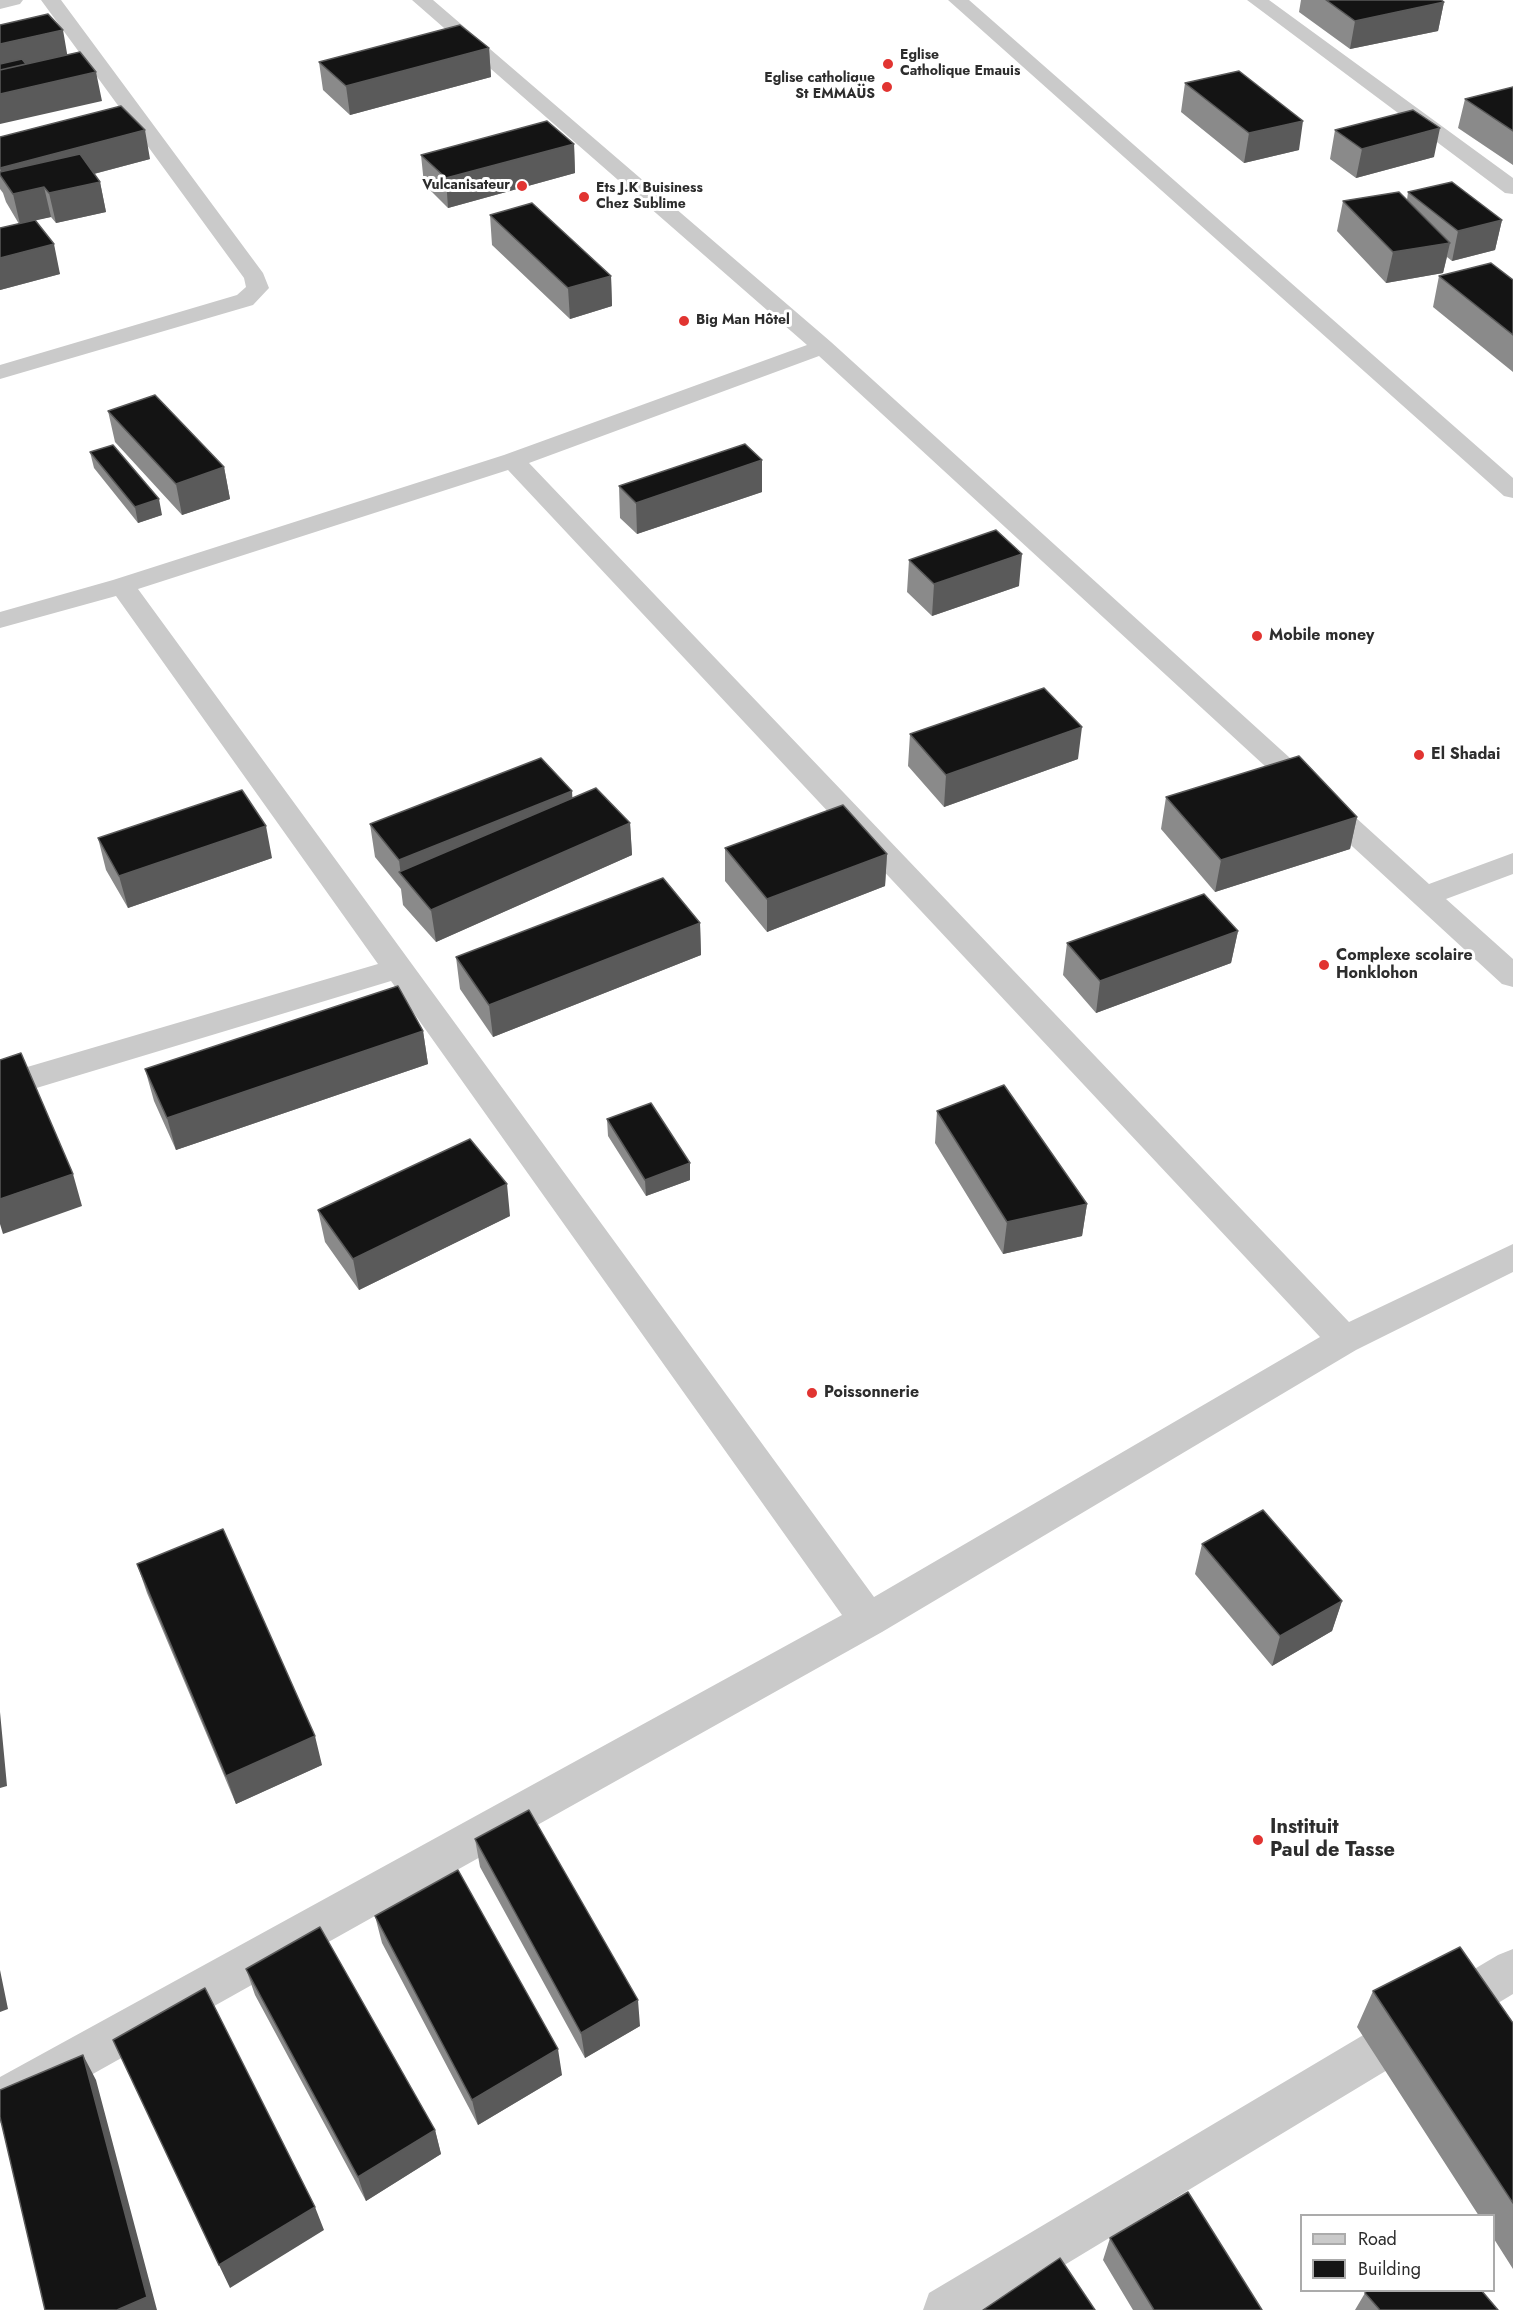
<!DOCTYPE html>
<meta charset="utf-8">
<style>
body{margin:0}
#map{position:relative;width:1513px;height:2310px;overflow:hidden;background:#fff;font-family:Jost,sans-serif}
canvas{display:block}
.legend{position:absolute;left:1300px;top:2214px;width:195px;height:78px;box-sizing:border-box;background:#fff;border:2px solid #ababab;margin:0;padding:8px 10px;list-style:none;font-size:18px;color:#2d2d2d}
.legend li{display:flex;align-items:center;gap:12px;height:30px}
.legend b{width:30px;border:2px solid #ababab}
</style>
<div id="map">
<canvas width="1513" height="2310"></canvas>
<ul class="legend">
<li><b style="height:8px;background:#cacaca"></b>Road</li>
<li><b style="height:16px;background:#141414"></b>Building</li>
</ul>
</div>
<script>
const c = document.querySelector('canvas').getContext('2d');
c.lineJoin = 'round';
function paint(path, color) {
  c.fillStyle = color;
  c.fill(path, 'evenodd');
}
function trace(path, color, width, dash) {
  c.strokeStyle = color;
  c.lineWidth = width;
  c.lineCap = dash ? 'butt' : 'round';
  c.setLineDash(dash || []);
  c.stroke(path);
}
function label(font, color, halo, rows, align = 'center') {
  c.font = font + ' Jost,sans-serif';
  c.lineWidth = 6;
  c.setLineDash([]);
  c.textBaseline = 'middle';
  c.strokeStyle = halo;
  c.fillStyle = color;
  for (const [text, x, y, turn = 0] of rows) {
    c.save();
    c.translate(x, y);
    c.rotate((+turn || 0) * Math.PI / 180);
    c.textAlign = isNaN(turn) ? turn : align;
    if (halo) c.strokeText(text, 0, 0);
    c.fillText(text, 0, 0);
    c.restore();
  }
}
paint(new Path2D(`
 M0 0H23L20 4 0 9Z
 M41 0H61L263 273 269 288 253 305 0 379V365L237 295 246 287 244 278Z
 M412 0H433L831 342 1429 884 1513 853V874L1446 899 1513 959V987L1502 984 819 356 529 463 1349 1322 1513 1244V1272L1356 1350 882 1632 16 2117 0 2123V2077L842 1615 391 981 0 1099V1075L378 964 116 596 0 628V612L113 580 504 455 807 345ZM508 470 1320 1337 874 1597 138 589Z
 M948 0H969L1513 478V498L1504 496Z
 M1247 0H1269L1513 178V194L1505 193Z
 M1513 1949V1994L990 2310H923L929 2293 1498 1955Z`), '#cacaca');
paint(new Path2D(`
 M1301 0H1441L1444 2 1438 31 1350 49 1299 12Z
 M489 48 491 77 350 115 323 90 319 62Z
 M1185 83 1299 150 1244 163 1181 112Z
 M1513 87V165L1458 128 1465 99Z
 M1335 130 1434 157 1356 178 1330 159Z
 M0 137 150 159 94 174 100 182 106 212 56 223 51 217 35 220 60 274 0 290V228L19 224 6 202 3 193 0 189Z
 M574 144 575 173 448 208 424 184 421 155Z
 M1408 192 1502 220 1495 250 1452 261 1447 257 1443 273 1386 283 1337 231 1343 201 1407 200Z
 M490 215 611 276 612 306 570 319 492 245Z
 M1439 276 1513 280V372L1433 307Z
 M108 411 224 467 230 499 182 515 115 442Z
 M90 452 162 515 138 523 94 468Z
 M619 486 762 492 637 534 620 518Z
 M909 560 1019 586 932 616 907 592Z
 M910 734 1078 759 944 807 908 766Z
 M572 791V798L630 823 632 855 436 942 403 905 401 889 375 857 370 824Z
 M1166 797 1357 817 1350 849 1215 892 1161 829Z
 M98 838 272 858 128 908 106 870Z
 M725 848 887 854 885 886 767 932 725 881Z
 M700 923 701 955 493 1037 460 989 456 957Z
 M1238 931 1231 963 1096 1013 1063 975 1067 943Z
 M423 1031 428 1064 176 1150 154 1101 145 1069Z
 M937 1111 1087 1204 1082 1236 1003 1254 935 1143Z
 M607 1119 690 1180 646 1196 608 1136Z
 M318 1210 510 1216 359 1290 325 1242Z
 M1202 1544 1342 1601 1332 1631 1272 1666 1195 1574Z
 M137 1564 322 1765 236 1804 147 1593Z
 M475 1839 640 2026 585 2058 480 1867Z
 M375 1916 562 2075 478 2125 382 1943Z
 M246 1969 435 2130 441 2154 366 2201 255 1995Z
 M1373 1991 1513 2023V2269L1494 2239V2216H1479L1357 2027Z
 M1110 2238 1262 2310H1133L1103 2260Z
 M1365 2293 1498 2310H1355Z`), '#8a8a8a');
paint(new Path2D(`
 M1444 2 1438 31 1350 49 1355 21Z
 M63 30 68 59 0 75V44Z
 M489 48 491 77 350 115 346 86Z
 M96 72 102 101 0 124V82Z
 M1303 121 1299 150 1244 163 1249 133Z
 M1440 128 1434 157 1356 178 1362 149Z
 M145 130 150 159 44 187 51 217 20 224 13 194 3 179 0 168Z
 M574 144 575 173 448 208 446 178Z
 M100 182 106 212 56 223 49 193Z
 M1502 220 1495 250 1452 261 1458 231Z
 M1450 243 1443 273 1386 283 1393 252Z
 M54 244 60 274 0 290V258Z
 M611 276 612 306 570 319 568 288Z
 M762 460V492L637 534 636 503Z
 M224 467 230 499 182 515 176 484Z
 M159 499 162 515 138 523 135 507Z
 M1022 554 1019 586 932 616 934 584Z
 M1082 727 1078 759 944 807 946 775Z
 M572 791 574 824 401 876 399 860Z
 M1357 817 1350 849 1215 892 1221 860Z
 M630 823 632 855 436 942 431 910Z
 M266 826 272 858 128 908 119 876Z
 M887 854 885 886 767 932V899Z
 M700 923 701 955 493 1037 489 1005Z
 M1238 931 1231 963 1096 1013 1100 981Z
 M423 1031 428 1064 176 1150 167 1118Z
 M690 1163V1180L646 1196 645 1180Z
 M73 1174 82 1206 3 1234 0 1224V1199Z
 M507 1184 510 1216 359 1290 353 1259Z
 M1087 1204 1082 1236 1003 1254 1007 1222Z
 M1342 1601 1332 1631 1272 1666 1280 1636Z
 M0 1712 7 1786 0 1788Z
 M315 1736 322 1765 236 1804 226 1776Z
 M0 1970 8 2009 0 2012Z
 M638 2000 640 2026 585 2058 581 2033Z
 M558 2049 562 2075 478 2125 472 2100Z
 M83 2055 96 2080 157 2310H117Z
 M435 2130 441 2154 366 2201 358 2177Z
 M315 2207 324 2230 230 2288 219 2265Z`), '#5a5a5a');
const building = new Path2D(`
 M1326 0H1441L1444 2 1355 21Z
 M48 14 63 30 0 44V25Z
 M460 25 489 48 346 86 319 62Z
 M80 52 96 72 0 94V70Z
 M22 59 26 64 0 70V64Z
 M1239 71 1303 121 1249 133 1185 83Z
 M1513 87V131L1465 99Z
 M121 106 145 130 0 168V137Z
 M1413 110 1440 128 1362 149 1335 130Z
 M547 121 574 144 446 178 421 155Z
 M80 154 100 182 49 193 44 187 13 194 0 175V172Z
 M1452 182 1502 220 1458 231 1408 192Z
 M1399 192 1450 243 1393 252 1343 201Z
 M532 203 611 276 568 288 490 215Z
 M35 220 54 244 0 258V228Z
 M1491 263 1513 280V335L1439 276Z
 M155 395 224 467 176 484 108 411Z
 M745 444 762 460 636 503 619 486Z
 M113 445 159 499 135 507 90 452Z
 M996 530 1022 554 934 584 909 560Z
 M1044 688 1082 727 946 775 910 734Z
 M1299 756 1357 817 1221 860 1166 797Z
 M541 758 572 791 399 860 370 824Z
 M596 788 630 823 431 910 399 872Z
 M242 790 266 826 119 876 98 838Z
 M843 805 887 854 767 899 725 848Z
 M663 878 700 923 489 1005 456 957Z
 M1204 894 1238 931 1100 981 1067 943Z
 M398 986 423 1031 167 1118 145 1069Z
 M21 1053 73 1174 0 1199V1060Z
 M1004 1085 1087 1204 1007 1222 937 1111Z
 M651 1103 690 1163 645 1180 607 1119Z
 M470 1139 507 1184 353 1259 318 1210Z
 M1263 1510 1342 1601 1280 1636 1202 1544Z
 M223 1529 315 1736 226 1776 137 1564Z
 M529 1810 638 2000 581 2033 475 1839Z
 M458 1870 558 2049 472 2100 375 1916Z
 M320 1927 435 2130 358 2177 246 1969Z
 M1460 1947 1513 2023V2203L1373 1991Z
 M205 1988 315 2207 219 2265 113 2040Z
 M83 2055 147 2297 117 2310H45L0 2117V2090Z
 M1188 2192 1262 2310H1154L1110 2238Z
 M1060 2258 1095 2310H983Z
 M1367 2290H1481L1498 2310H1380L1365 2293Z`);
paint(building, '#141414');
trace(building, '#5a5a5a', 1.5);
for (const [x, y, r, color] of [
 [888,64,6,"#e13431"],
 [887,87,6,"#e13431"],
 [522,186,6,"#e13431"],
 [584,197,6,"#e13431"],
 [684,321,6,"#e13431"],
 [1257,636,6,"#e13431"],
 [1419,755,6,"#e13431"],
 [1324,965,6,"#e13431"],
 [812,1393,6,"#e13431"],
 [1258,1840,6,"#e13431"]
]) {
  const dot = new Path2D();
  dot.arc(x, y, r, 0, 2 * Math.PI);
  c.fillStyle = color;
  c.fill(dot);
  trace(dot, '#fff', 2);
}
label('bold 14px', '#2d2d2d', '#fff', [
 ["Eglise",900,56],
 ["Catholique Emauis",900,72],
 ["Eglise catholique",875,79,"right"],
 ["St EMMAÜS",875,95,"right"],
 ["Vulcanisateur",510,186,"right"],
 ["Ets J.K Buisiness",596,189],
 ["Chez Sublime",596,205],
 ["Big Man Hôtel",696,321]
], 'left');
label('bold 16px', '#2d2d2d', '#fff', [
 ["Mobile money",1269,636],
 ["El Shadai",1431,755],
 ["Complexe scolaire",1336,956],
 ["Honklohon",1336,974],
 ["Poissonnerie",824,1393]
], 'left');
label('bold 20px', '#2d2d2d', '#fff', [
 ["Instituit",1270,1828],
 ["Paul de Tasse",1270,1851]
], 'left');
</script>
